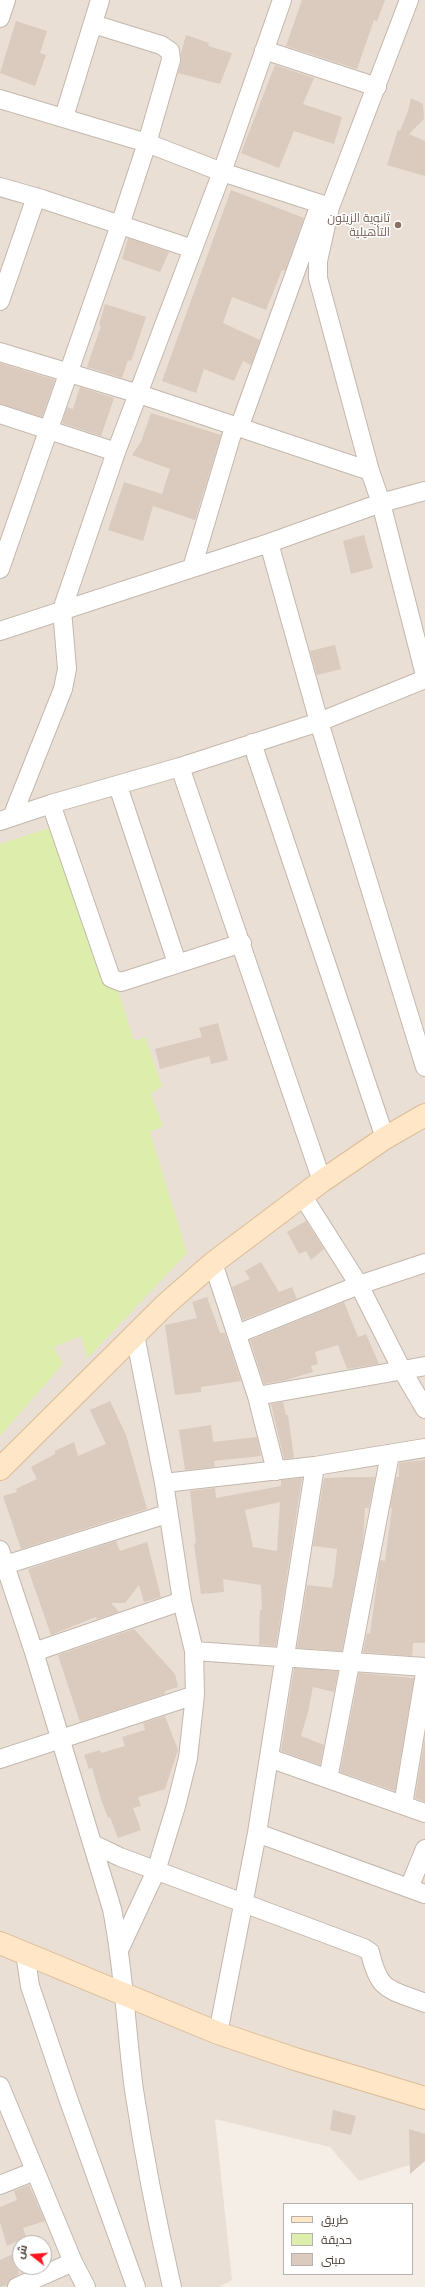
<!DOCTYPE html>
<meta charset="utf-8">
<style>
body{margin:0}
#map{position:relative;width:425px;height:2287px;overflow:hidden;background:#f5eee7;font-family:"Golos Text",Cairo,sans-serif}
canvas{display:block}
.legend{position:absolute;left:283px;top:2203px;width:130px;height:72px;box-sizing:border-box;background:#fff;border:1px solid #b6b1ae;margin:0;padding:5px 7px;list-style:none;font-size:12px;color:#493d35}
.legend li{display:flex;align-items:center;gap:8px;height:20px}
.legend b{width:20px;border:1px solid #b6b1ae}
.north{position:absolute;left:12px;top:2235px;width:40px;height:40px;box-sizing:border-box;background:#fff;border:1px solid #b6b1ae;border-radius:50%;rotate:287deg;font-size:11px;font-weight:700;line-height:16px;text-align:center;color:#493d35}
.north::after{content:'';display:block;margin:auto;width:14px;height:18px;background:#ff141f;clip-path:polygon(50% 0,100% 100%,50% 72%,0 100%)}
</style>
<div id="map">
<canvas width="425" height="2287"></canvas>
<ul class="legend">
<li><b style="height:5px;background:#ffe6c7"></b>طريق</li>
<li><b style="height:11px;background:#dcedac"></b>حديقة</li>
<li><b style="height:11px;background:#dbcabe"></b>مبنى</li>
</ul>
<div class="north">ش</div>
</div>
<script>
const c = document.querySelector('canvas').getContext('2d');
c.lineJoin = 'round';
function paint(path, color) {
  c.fillStyle = color;
  c.fill(path, 'evenodd');
}
function trace(path, color, width, dash) {
  c.strokeStyle = color;
  c.lineWidth = width;
  c.lineCap = dash ? 'butt' : 'round';
  c.setLineDash(dash || []);
  c.stroke(path);
}
function label(font, color, halo, rows, align = 'center') {
  c.font = font + ' "Golos Text",Cairo,sans-serif';
  c.lineWidth = 3;
  c.setLineDash([]);
  c.textBaseline = 'middle';
  c.strokeStyle = halo;
  c.fillStyle = color;
  for (const [text, x, y, turn = 0] of rows) {
    c.save();
    c.translate(x, y);
    c.rotate((+turn || 0) * Math.PI / 180);
    c.textAlign = isNaN(turn) ? turn : align;
    if (halo) c.strokeText(text, 0, 0);
    c.fillText(text, 0, 0);
    c.restore();
  }
}
paint(new Path2D(`
 M0 0H425V2160L359 2181 330 2147 215 2119 232 2280 219 2287H0ZM20 2243H44V2267H20Z`), '#e9dfd5');
paint(new Path2D(`
 M56 826 103 983 115 981 134 1041 145 1037 162 1086 151 1094 163 1126 150 1132 187 1253 87 1359 81 1336 54 1347 63 1364 0 1436V844Z`), '#dcedac');
paint(new Path2D(`
 M302 0H385L377 21 374 20 357 69 286 46Z
 M16 21 47 31 40 53 46 55 35 86 0 73Z
 M186 35 209 43 208 46 232 53 220 84 178 73 181 63V53Z
 M275 65 314 78 303 104 342 117 334 144 294 131 279 168 241 153Z
 M411 98 423 104 424 119 409 134 425 141V176L387 165 398 130 400 131 408 111Z
 M231 190 304 218 285 271 282 270 266 310 232 297 223 323 260 340 251 365 243 361 234 381 204 369 196 393 162 381Z
 M128 238 169 252 160 272 122 259Z
 M105 304 146 317 135 350 131 361 128 360 122 378 87 367 101 326 99 325Z
 M0 363 55 380 42 417 0 404Z
 M80 387 114 398 101 436 62 423 67 407 73 409Z
 M151 413 221 435 195 520 153 506 143 541 108 530 124 482 162 494 170 469 132 455 141 442Z
 M364 535 373 568 351 574 343 541Z
 M335 645 341 669 317 675 310 651Z
 M218 1023 228 1060 211 1064 209 1056 160 1069 155 1049 202 1037 199 1028Z
 M306 1221 324 1249 311 1260 306 1251 299 1254 287 1232Z
 M261 1262 279 1292 292 1287 297 1299 243 1320 232 1287 250 1279 245 1271Z
 M207 1297 220 1333H225L241 1381 201 1387V1392L175 1395 165 1325 197 1318 192 1302Z
 M344 1302 358 1337 366 1334 379 1364 347 1369 338 1345 315 1352 318 1364 311 1366 313 1372 286 1380 264 1384 250 1340Z
 M110 1401 126 1435 147 1509 21 1549 3 1496 17 1492 16 1489 37 1479 31 1467 55 1454V1451L74 1442 78 1456 106 1444 90 1410Z
 M283 1402 286 1415H288L294 1458 284 1459 271 1404Z
 M211 1425 213 1442 257 1437 261 1456 214 1461 215 1467 185 1470 179 1430Z
 M425 1460V1643H413L412 1656 363 1652 367 1633 370 1634 380 1560 385 1561 392 1508H390L396 1477H399V1463Z
 M348 1477H375L369 1508H365L363 1541 342 1651 297 1648 307 1585 332 1588 333 1579H334L337 1549 313 1546 324 1478Z
 M302 1478 276 1646 259 1645 260 1610H262L261 1585 223 1579 224 1592 201 1594 194 1544 196 1543 190 1491 215 1488 216 1498 281 1486V1480ZM280 1502 277 1551 253 1547 245 1510Z
 M116 1541 120 1551 147 1542 161 1597 144 1602 139 1585 125 1603H111L119 1612 97 1619 96 1617 51 1635 28 1569Z
 M134 1629 175 1674 178 1687 165 1691V1694L80 1722 58 1655Z
 M294 1668 338 1671 334 1692 313 1687 308 1712 301 1736 324 1745 320 1765 281 1751Z
 M359 1673 414 1678 395 1791 340 1772Z
 M165 1716 178 1750 165 1789 138 1797 141 1806 133 1808 141 1830 118 1838 110 1817 108 1818 101 1799 92 1768 89 1769 84 1755 100 1750 101 1753 125 1746 122 1737 145 1730 143 1723Z
 M425 1737V1802L415 1798Z
 M333 2110 356 2116 351 2135 330 2130Z
 M409 2129 425 2134V2161L410 2174Z
 M29 2185 45 2221 23 2228 26 2237 7 2246 0 2222V2207L17 2200 14 2191Z
 M13 2254 19 2274 9 2281 7 2285 0 2287V2260Z`), '#dbcabe');
const street = new Path2D(`
 M409 0 330 207 318 261V278L370 471 381 503 425 675
 M0 18 6 0
 M264 50 377 87
 M0 99 147 143 222 172 330 207
 M64 117 100 0
 M0 187 42 199 193 249
 M0 301 36 197
 M0 352 139 394 370 471
 M0 414 116 452
 M239 428 320 204
 M269 543 319 722 425 1067
 M192 568 234 427
 M0 569 120 225 147 143 171 60 170 51 161 45 93 24
 M0 631 269 543 381 503 425 491
 M252 743 385 1138
 M180 767 322 1181
 M118 786 177 963
 M51 804 111 978 121 982 242 943
 M12 817 63 689 67 669 62 610 116 452 222 172 282 0
 M0 821 51 804 180 767 319 722 425 679
 M302 1195 359 1285 402 1370 425 1409
 M213 1263 257 1396 276 1471
 M237 1334 359 1285 425 1263
 M257 1396 425 1366
 M164 1483 315 1466 425 1448
 M0 1550 34 1652 112 1909C124 1969 126 2030 134 2090 144 2156 157 2222 172 2287
 M5 1565 167 1514
 M194 1651 425 1667
 M34 1652 182 1601
 M269 1758 425 1813
 M0 1759 195 1695
 M328 1779 390 1454
 M403 1805 425 1673
 M257 1833 425 1894
 M93 1844 120 1857 364 1948 370 1952C379 1993 390 1989 425 2003
 M409 1888 425 1849
 M120 1948 156 1871 176 1806 188 1758 195 1695 194 1651 182 1601 164 1483 135 1335
 M25 1953 30 1986 69 2101 136 2287
 M218 2033 257 1833 315 1466
 M0 2086 73 2262 86 2287
 M0 2185 35 2171
 M17 2287 73 2262`);
const secondary = new Path2D(`
 M0 1469 165 1305 213 1263 322 1181 385 1138 425 1115
 M0 1943 218 2033 295 2059 425 2098`);
trace(street, '#c4b7ac', 20);
trace(secondary, '#dcbb95', 24);
trace(street, '#fff', 18);
trace(secondary, '#ffe6c7', 22);
for (const [x, y, r, color] of [
 [398,225,4,"#8d6e63"]
]) {
  const dot = new Path2D();
  dot.arc(x, y, r, 0, 2 * Math.PI);
  c.fillStyle = color;
  c.fill(dot);
  trace(dot, '#fff', 1.5);
}
label('12px', '#785e54', '#fff', [
 ["ثانوية الزيتون",390,218],
 ["التأهيلية",390,232]
], 'right');
</script>
